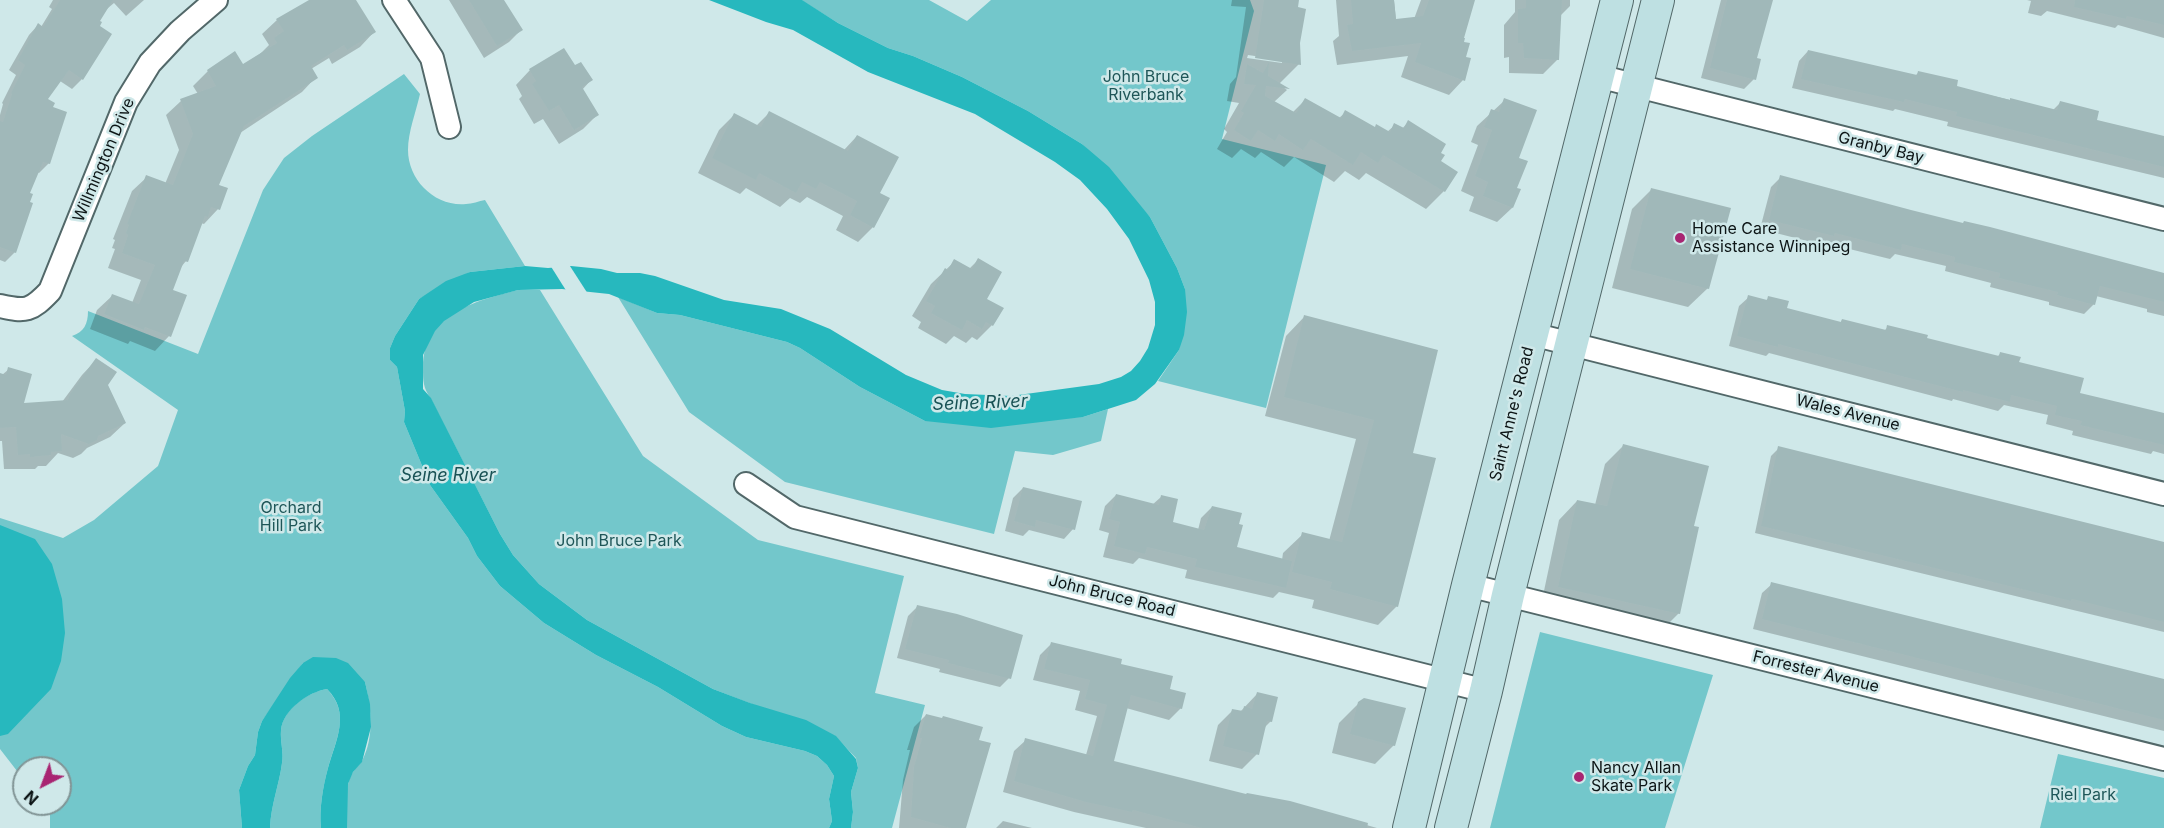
<!DOCTYPE html>
<style>
body{margin:0}
#map{position:relative;width:2164px;height:828px;overflow:hidden;background:#cfe8e9;font-family:Inter,sans-serif}
canvas{display:block}
.north{position:absolute;left:12px;top:756px;width:60px;height:60px;box-sizing:border-box;background:#cfe8e9;border:2px solid #819495;border-radius:50%;rotate:222deg;font-size:16px;font-weight:700;line-height:24px;text-align:center;color:#0d1516}
.north::after{content:'';display:block;margin:auto;width:21px;height:27px;background:#a82572;clip-path:polygon(50% 0,100% 100%,50% 72%,0 100%)}
</style>
<div id="map">
<canvas width="2164" height="828"></canvas>
<div class="north">N</div>
</div>
<script>
const c = document.querySelector('canvas').getContext('2d');
c.lineJoin = 'round';
function paint(path, color) {
  c.fillStyle = color;
  c.fill(path, 'evenodd');
}
function trace(path, color, width, dash) {
  c.strokeStyle = color;
  c.lineWidth = width;
  c.lineCap = dash ? 'butt' : 'round';
  c.setLineDash(dash || []);
  c.stroke(path);
}
function label(font, color, halo, rows, align = 'center') {
  c.font = font + ' Inter,sans-serif';
  c.lineWidth = 5;
  c.setLineDash([]);
  c.textBaseline = 'middle';
  c.strokeStyle = halo;
  c.fillStyle = color;
  for (const [text, x, y, turn = 0] of rows) {
    c.save();
    c.translate(x, y);
    c.rotate((+turn || 0) * Math.PI / 180);
    c.textAlign = isNaN(turn) ? turn : align;
    if (halo) c.strokeText(text, 0, 0);
    c.fillText(text, 0, 0);
    c.restore();
  }
}
paint(new Path2D(`
 M801 0H929L967 21 991 0H1250L1254 11 1222 139 1326 165 1266 408 1158 381 1179 350 1185 289 1177 268 1150 217 1082 144 1028 111 962 77 913 56 888 48 838 23Z
 M404 74 420 94C416 112 408 132 408 150 408 180 435 207 466 204 472 204 479 201 485 200L525 266 470 272 419 299 395 336 390 348V360L397 367 405 411 404 422 430 485 468 538 477 556 500 586 544 623 596 655 658 687 722 726 746 737 805 751 817 756 827 765 834 776 829 799 832 821 829 828H347C345 812 344 786 353 772 355 768 360 765 362 761 375 736 371 708 365 682L303 663 262 721 258 732 255 755 248 766 239 790 242 828H50V813L43 804H60V768H24V780L0 749V518L63 538 94 520 158 466 178 410 72 336C84 332 88 324 88 311L198 354 263 190 284 158 312 136Z
 M518 290H540L643 456 758 540 904 576 875 693 925 705 892 828H851L853 812 851 792 858 768 856 758 835 736 713 689 587 620 539 584 513 555 500 534 431 399C423 388 423 381 423 368 423 314 475 301 518 290Z
 M618 297 657 313 680 315 787 342 800 348 860 387 925 421 1083 417 1108 409 1101 441 1053 455 1015 451 994 534 785 482 689 412Z
 M1540 632 1713 675 1665 828H1490Z
 M327 689C351 714 336 739 328 768 323 786 319 809 321 828H270C271 804 279 786 282 763 284 753 280 741 281 730 283 709 308 692 327 689Z
 M2058 754 2164 778V828H2040Z`), '#73c7cb');
paint(new Path2D(`
 M709 0H802L838 23 888 48 913 56 962 77 1028 111 1082 144 1109 167 1150 217 1177 268 1185 289 1187 312 1184 335 1179 350 1155 384 1136 400 1083 417 991 428 925 421 860 387 800 348 787 342 680 315 657 313 609 294 562 289 518 290 474 302 444 321 435 331 423 355V389L431 398 500 534 513 555 539 584 587 620 713 689 750 703 806 720 836 736 856 759 858 768 851 792 853 812 851 828H829L832 821 829 799 834 776 827 765 817 756 805 751 746 737 722 726 658 687 596 655 544 623 500 586 477 556 468 538 430 485 404 422 405 411 397 367 390 360V348L395 336 419 299 446 281 470 272 525 266 548 268 571 266 601 269 617 273H640L655 276 724 300 781 309 830 329 906 375 942 390 965 394 1011 396 1099 384 1121 377 1131 371 1140 361 1148 348 1155 325V302L1149 280 1129 239 1107 209 1080 180 1055 162 975 114 868 72 793 30 766 22Z
 M0 525 35 539 52 564 62 599 65 633 61 661 51 689 8 734 0 736Z
 M313 657 336 658 348 663 365 682 370 704 371 727 362 762 353 772 348 784 347 828H321C319 809 323 786 328 768 336 740 351 713 327 689 308 692 283 710 281 730 280 741 284 753 282 763 279 786 271 804 270 828H242L239 790 248 766 255 755 258 732 262 721 290 678 303 663Z`), '#27b8be');
paint(new Path2D(`
 M568 263 588 294 567 292 550 265Z`), '#cfe8e9');
paint(new Path2D(`
 M53 0H144L126 16 114 3 95 19 82 79 72 89 60 81 46 100 51 108 49 163 39 173 37 172 28 194 15 252 5 262 0 260V115L3 104 2 103 16 75 9 70 29 35 38 25 41 27 52 9 49 7Z
 M312 0H354L374 32 360 47 332 64 329 58 311 69 316 77 302 92 240 133 217 186 218 209 204 224 201 223 186 261 181 267 171 291 169 336 155 351 130 341 128 344 90 329 97 310 112 296 132 303 141 280 108 268 115 249 112 248 115 240 113 239 132 191 147 177 165 184 179 150 166 115 181 101 198 94 193 86 208 71 234 53 242 66 260 54 269 45 262 34 277 20Z
 M449 0H503L521 30 509 42 484 58Z
 M1232 0H1297L1299 64 1279 84 1287 90 1274 102 1293 112 1305 100 1339 118 1346 112 1374 128 1387 132 1395 125 1402 129 1408 122 1439 153 1444 191 1426 209 1366 173 1359 180 1345 171 1334 182 1294 157 1284 167 1261 152 1255 158 1241 149 1232 158 1217 149 1227 132 1224 129 1239 103 1227 101 1230 84 1236 77 1246 7 1231 6ZM1248 55 1282 60V63L1247 58Z
 M1336 0H1394L1396 20 1414 19 1421 0H1474L1462 39 1463 80 1449 95 1401 77 1408 56 1337 65 1333 41 1339 36Z
 M1515 0H1570V6L1560 16 1558 59 1543 74 1509 73V57L1504 58V25L1515 12Z
 M1721 0H1772L1755 59 1754 79 1744 89 1701 78Z
 M2027 0H2164V38L2118 25 2115 28 2047 11 2041 16 2028 13 2031 1Z
 M1808 51 1915 76 1919 72 1955 87 2053 110 2060 103 2095 121 2164 137V178L1947 126 1948 122 1895 109 1893 111 1792 88 1799 61Z
 M575 67 591 80 582 90 597 115 583 129 559 144 543 119 534 124 519 99 522 96 516 85 530 70Z
 M1505 100 1518 159 1512 208 1497 222 1469 211 1474 197 1461 191 1478 145 1471 142 1477 126Z
 M769 113 844 150 857 136 878 193 873 227 858 242 836 230 843 216 807 197 800 203 790 198 780 207 746 188 740 194 698 173 719 130 734 115 756 126Z
 M1781 177 1911 212 2164 274V316L2147 312V309L2096 296 2094 304 2084 314 2049 305V302L1990 287 1991 283 1945 271 1946 266 1895 254 1890 259 1825 243 1823 245 1760 229 1771 187Z
 M1651 190 1708 288 1688 307 1612 288 1632 209Z
 M978 260 985 299 992 325 977 340 972 337 966 343 954 336 946 344 918 328 921 322 912 316 931 284 955 261 969 269Z
 M1749 297 1765 301 1769 298 1785 310 1840 323 1842 320 1884 331 1888 327 1925 339 1997 357 2000 354 2078 394 2164 414V454L2153 451 2151 454 2072 435 2073 431 2046 424 2048 415 2004 405 1998 411 1953 399 1952 401 1769 353 1766 356 1729 346 1739 306Z
 M1305 316 1411 454 1397 606 1378 625 1312 608 1314 600 1279 592 1273 598 1185 578 1187 570 1139 558 1133 564 1103 557 1109 533 1099 530 1105 506 1116 495 1152 505 1161 497 1171 523 1198 530 1201 518 1212 507 1235 548 1282 560 1283 553 1303 534 1329 541 1356 439 1265 416 1286 336Z
 M96 360 125 423 110 437 87 448 81 454 73 458 58 453 46 466H38L35 469H4L2 441H0V375H2L9 369 22 405 62 402 82 375Z
 M1623 446 1692 527 1679 613 1661 631 1541 605 1559 520 1577 501 1595 505 1605 464Z
 M1779 448 2164 543V632L1755 533 1771 456Z
 M1023 488 1073 529 1064 539 1029 530 1023 536 1005 531 1013 498Z
 M1772 584 2164 681V731L1753 629 1762 593Z
 M917 607 1009 678 1000 687 939 672 940 669 897 658 908 616Z
 M1051 644 1120 665 1168 690 1181 708 1169 720 1126 708 1112 762 1246 796 1289 803 1377 828H1146L1074 812 1003 792 1014 751 1026 740 1086 755 1097 716 1075 710 1080 691 1033 680 1040 655Z
 M1257 694 1271 721 1263 729 1257 754 1242 769 1209 761 1218 725 1233 710 1240 712Z
 M1359 703 1394 745 1375 764 1332 753 1339 723Z
 M926 715 964 828H899L903 780 910 750H907L914 727Z
 M1003 821 1032 828H996Z`), '#0003');
paint(new Path2D(`
 M60 0H113L100 21 102 22 100 26 112 34 83 80 69 70 48 99 55 103 53 107 67 112 50 164 43 162 30 193 33 194 30 202 33 203 16 253 0 247V121L3 122 12 94 11 93 25 65 18 60 38 23 43 27Z
 M309 0H356L376 32 347 50 344 45 311 66 318 78 244 126 219 185 228 188 220 210 211 207 208 217 205 216 188 262 184 261 173 290 187 295 171 337 145 327 144 330 104 314 112 294 139 304 155 265 122 253 128 235 126 233 129 225 127 224 146 175 173 185 193 134 180 99 216 86 207 70 235 51 243 64 277 43 274 38 284 31 276 19Z
 M469 0H504L523 30 497 46Z
 M1264 0H1299L1298 7 1306 9 1300 43 1301 65 1255 58Z
 M1351 0H1394L1396 19 1423 16 1429 0H1475L1464 38H1465L1464 42 1470 43 1466 57 1471 58 1465 81 1415 62 1421 43 1352 51 1347 25 1353 24Z
 M1526 0H1562L1559 60 1524 58 1523 43H1518V9L1526 8Z
 M1727 0H1773L1757 58 1761 59 1756 80 1710 68Z
 M2075 0H2164V25L2127 16 2126 19 2074 7Z
 M564 48 575 65 581 62 593 80 582 87 599 115 574 130 559 105 549 111 532 84 536 81 529 69Z
 M1808 50 1917 75 1918 71 1958 80 1957 86 2010 100V98L2057 110 2060 101 2099 111 2097 120 2164 136V167L1956 116 1957 112 1905 99 1904 102 1801 79Z
 M1269 62 1268 76 1290 89 1266 86 1265 96 1296 113 1305 98 1341 118 1345 110 1375 127 1376 124 1390 132 1394 123 1404 128 1408 120 1446 144 1441 153 1445 155 1441 161 1458 172 1445 192 1383 155 1378 163 1361 152 1353 165 1311 139 1303 150 1279 134 1275 141 1258 130 1251 141 1234 130 1244 113 1241 111 1256 85 1244 84 1247 64 1263 73Z
 M1504 98 1537 110 1519 158 1528 161 1517 188 1521 189 1513 208 1483 196 1488 182 1475 176 1492 130 1484 127 1491 109 1499 112Z
 M769 111 848 151 857 135 899 157 880 193 890 198 874 228 850 215 857 201 820 182 816 189 802 182 796 193 759 173 756 180 712 158 734 113 761 127Z
 M1780 175 1911 210 1963 223 1964 221 1990 227 2164 273V302L2100 286 2095 305 2057 295 2058 292 1999 278 2000 273 1954 262 1955 257 1902 244 1901 250 1835 233 1834 236 1769 220Z
 M1651 188 1731 208 1709 289 1630 269Z
 M978 258 1002 272 987 299 1004 308 993 326 986 322 982 329 967 320 962 330 931 313 935 306 926 301 945 268 948 270 954 259 972 269Z
 M1748 295 1767 300 1768 296 1789 301 1787 308 1841 322 1842 319 1886 330 1887 325 1928 335 1927 338 1999 356 2000 352 2021 357 2019 362 2084 378 2080 393 2164 413V445L2080 425 2082 421 2055 415 2057 406 2011 395 2010 402 1963 390V392L1778 344V347L1737 336Z
 M1304 315 1438 350 1413 453 1436 458 1398 607 1330 589 1332 582 1292 572 1302 532 1342 542 1374 420 1284 397Z
 M96 358 117 372 108 385 126 423 98 436 97 440 89 444 61 434 62 451 51 452V455L30 457V454L18 455 16 427 0 428V373L6 375 8 367 32 374 24 403 68 400 70 394Z
 M1623 444 1709 466 1694 526 1699 527 1680 614 1558 587 1577 500 1607 506Z
 M1778 446 2164 542V622L2072 599 2071 601 1761 526Z
 M1023 487 1082 501 1075 530 1036 520 1035 527 1014 521Z
 M1116 494 1159 505 1161 495 1178 499 1173 522 1204 530 1212 506 1242 513 1239 524 1243 525 1237 547 1292 561 1286 588 1195 567 1197 559 1147 547 1145 554 1114 546 1120 522 1109 519Z
 M1771 582 2164 679V720L1762 619Z
 M917 605 957 614 1023 635 1011 679 948 663 949 660 905 649Z
 M1051 642 1122 659 1121 664 1173 676 1170 689 1186 693 1182 709 1131 695 1114 761 1246 794 1247 793 1290 801 1368 823 1367 828H1202L1133 810 1132 812 1086 802 1014 781 1025 738 1093 756 1107 705 1085 699 1090 680 1044 669Z
 M1257 692 1278 697 1272 722 1267 721 1259 755 1223 746 1232 709 1243 711 1244 706 1252 709Z
 M1364 698 1406 708 1395 746 1350 734 1358 702Z
 M926 714 942 718 943 716 983 727 979 740 991 743 966 828H951L911 817 914 767 922 738H919Z`), '#a0b8b9');
const minor = new Path2D(`
 M394 0 432 58 449 127
 M1598 76 2164 219
 M0 306C26 312 31 311 50 291L126 102 150 63 180 31 216 0
 M1532 334 2164 494
 M746 484 795 517 1486 691
 M1468 585 2164 759`);
const secondary = new Path2D(`
 M1409 828 1468 585 1617 0
 M1451 828 1486 691 1508 595 1658 0`);
trace(minor, '#526869', 26);
trace(secondary, '#526869', 34);
trace(minor, '#fff', 22);
trace(secondary, '#bee0e2', 32);
for (const [x, y, r, color] of [
 [1680,238,6,"#a82572"],
 [1579,777,6,"#a82572"]
]) {
  const dot = new Path2D();
  dot.arc(x, y, r, 0, 2 * Math.PI);
  c.fillStyle = color;
  c.fill(dot);
  trace(dot, '#cfe8e9', 2);
}
label('16px', '#1e5658', '#cfe8e9', [
 ["John Bruce",1146,77],
 ["Riverbank",1146,95],
 ["Orchard",291,508],
 ["Hill Park",291,526],
 ["John Bruce Park",619,541],
 ["Riel Park",2083,795]
]);
label('16px', '#0d1516', '#cfe8e9', [
 ["Granby Bay",1881,148,14],
 ["Willmington Drive",104,160,-67],
 ["Wales Avenue",1848,413,14],
 ["Saint Anne's Road",1512,414,-76],
 ["John Bruce Road",1112,596,14],
 ["Forrester Avenue",1816,672,14]
]);
label('16px', '#0d1516', '#cfe8e9', [
 ["Home Care",1692,229],
 ["Assistance Winnipeg",1692,247],
 ["Nancy Allan",1591,768],
 ["Skate Park",1591,786]
], 'left');
label('italic 18px', '#195255', '#cfe8e9', [
 ["Seine River",980,403,-2],
 ["Seine River",448,476]
]);
</script>
